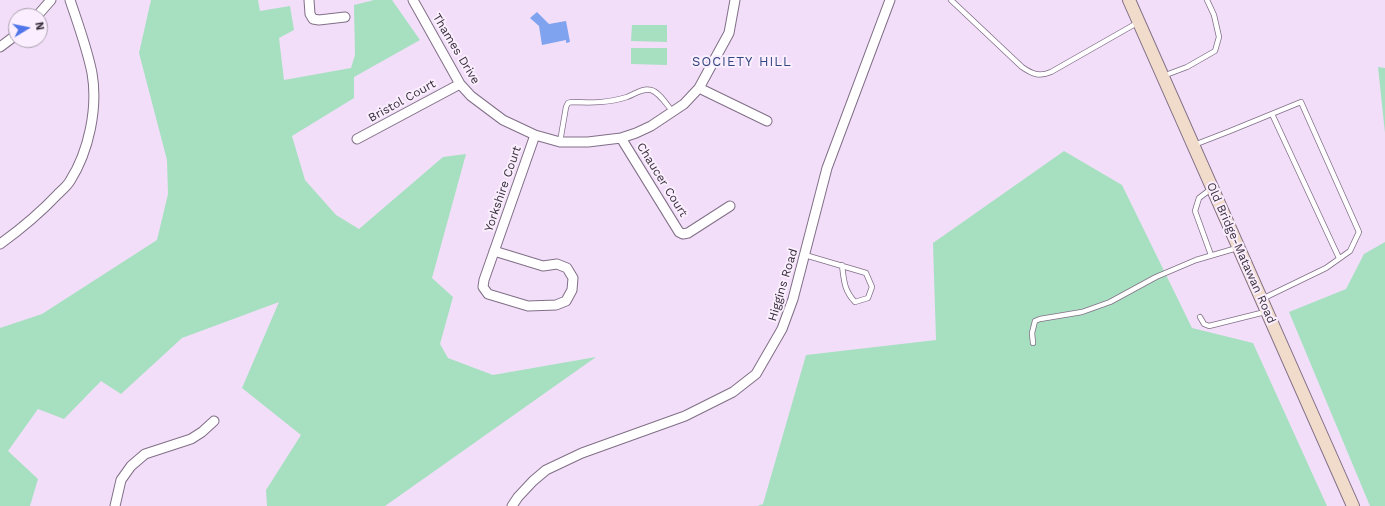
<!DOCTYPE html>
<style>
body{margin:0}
#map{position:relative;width:1385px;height:506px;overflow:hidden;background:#f2def9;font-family:"Work Sans",sans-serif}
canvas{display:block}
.north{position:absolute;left:8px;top:8px;width:40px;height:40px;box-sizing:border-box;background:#faeeff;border:1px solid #ada2b1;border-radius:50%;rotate:80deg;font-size:11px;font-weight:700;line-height:16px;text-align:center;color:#39313b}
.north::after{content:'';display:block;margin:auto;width:14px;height:18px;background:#5076ea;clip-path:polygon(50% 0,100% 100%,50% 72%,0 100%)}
</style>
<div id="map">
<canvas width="1385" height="506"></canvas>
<div class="north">N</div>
</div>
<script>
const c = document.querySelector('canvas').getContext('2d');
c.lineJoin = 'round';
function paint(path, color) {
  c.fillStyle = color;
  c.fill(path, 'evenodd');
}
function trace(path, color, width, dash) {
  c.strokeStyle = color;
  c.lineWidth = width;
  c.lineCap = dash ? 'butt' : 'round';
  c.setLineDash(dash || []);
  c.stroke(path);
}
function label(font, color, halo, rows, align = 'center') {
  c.font = font + ' "Work Sans",sans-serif';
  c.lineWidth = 4;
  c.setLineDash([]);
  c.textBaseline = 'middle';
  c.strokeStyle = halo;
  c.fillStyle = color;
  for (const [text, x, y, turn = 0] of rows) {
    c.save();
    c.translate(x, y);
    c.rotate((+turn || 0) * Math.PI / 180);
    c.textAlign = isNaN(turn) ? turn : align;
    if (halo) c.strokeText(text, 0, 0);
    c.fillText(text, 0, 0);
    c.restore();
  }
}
paint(new Path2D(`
 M151 0H258L260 11 290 6 294 30 279 38 284 80 351 68 355 55 354 5 374 0H392L420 40 354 77V98L292 136 305 180 336 215 359 229 443 157 466 154 432 278 453 297 440 344 448 358 493 375 596 357 385 506H267L266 490 301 435 242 388 279 302 182 338 121 394 101 381 64 419 38 409 8 451 38 479 30 506H0V328L42 314 157 240 168 194 167 160 139 53Z
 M632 25H667V42L631 41Z
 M631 48H667V65L631 64Z
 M1378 67 1385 68V133Z
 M1064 151 1122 185 1192 328 1253 343 1327 506H757L763 504 806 355 936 340 933 243Z
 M1385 242V506H1370L1289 312 1346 289 1364 254Z`), '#a6e0c0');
paint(new Path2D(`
 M537 12 549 24 566 21 570 42 566 43V40L542 45 539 26 530 18Z`), '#7fa3ee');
const service = new Path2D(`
 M951 0 1022 67C1032 74 1039 77 1051 72L1137 23
 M1163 76 1187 67 1215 51 1219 37 1214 15 1207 0
 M1272 114 1339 258
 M560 142 566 107 568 103 571 102C591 103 608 103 627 97 635 94 642 88 651 90 659 92 667 105 673 112
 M1194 145 1230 131 1301 102 1359 232 1350 251 1326 268 1262 299
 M1211 189 1199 198 1195 211 1211 255
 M805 255 866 273 872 287 868 298 855 302C844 290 844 281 842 265
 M1200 317 1204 324 1209 326 1265 312
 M1033 343 1032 333 1035 321 1040 319 1082 312 1110 302 1156 277 1196 260 1237 248`);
const minor = new Path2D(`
 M309 0 310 14 313 19 319 20 345 17
 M413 0 460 84 471 96 503 120 535 135 560 142H588L621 138 636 133 651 126 684 104 699 88 729 33 735 0
 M37 16 51 0
 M0 47 16 35
 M699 88 767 121
 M621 138 679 232 683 234 688 233 730 206
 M357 139 460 84
 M0 244C21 229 40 213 58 194 62 190 67 186 70 181 89 151 98 108 92 73 87 48 78 24 70 0
 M494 251 543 266 557 264 567 268 573 278 572 290 566 301 556 305 528 306 488 294 483 287 484 280 535 135
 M115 506 121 480 131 466 145 454 191 439 202 432 214 421
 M512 506 518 497 533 481 546 470 582 453 685 416 733 392 756 374 782 329 793 299 827 168 890 0`);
const secondary = new Path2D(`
 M1129 0 1353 506`);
trace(service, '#816f87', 6);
trace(minor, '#816f87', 11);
trace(secondary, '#816f87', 14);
trace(service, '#fff', 4.5);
trace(minor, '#fff', 9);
trace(secondary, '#f1dbca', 12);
label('12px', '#39313b', '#faeeff', [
 ["Thames Drive",456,49,59],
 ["Bristol Court",402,101,-29],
 ["Chaucer Court",662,180,58],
 ["Yorkshire Court",503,189,-71],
 ["Old Bridge-Matawan Road",1241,253,66],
 ["Higgins Road",783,285,-73]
]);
c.letterSpacing = '1px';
label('13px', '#32467f', '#faeeff', [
 ["SOCIETY HILL",742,62]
]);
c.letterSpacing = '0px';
</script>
